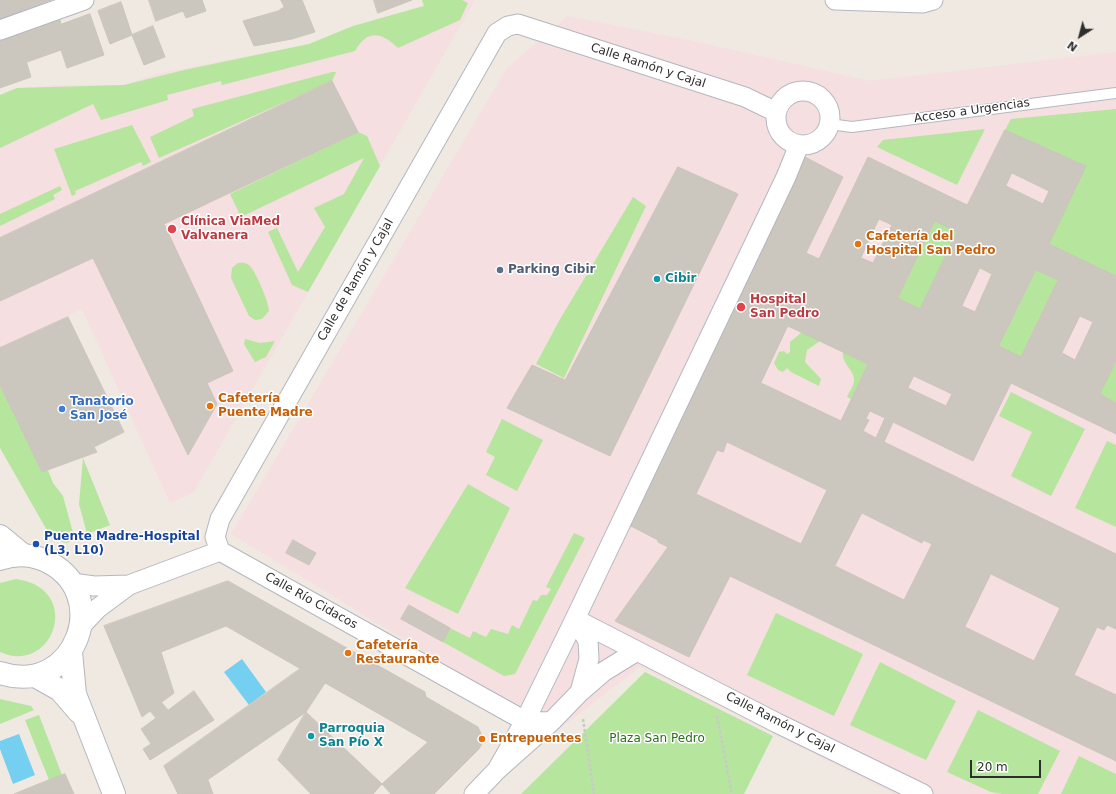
<!DOCTYPE html>
<meta charset="utf-8">
<style>
body{margin:0}
#map{position:relative;width:1116px;height:794px;overflow:hidden;background:#efe9e1;font-family:"DejaVu Sans",sans-serif}
canvas{display:block}
.north{position:absolute;left:1060px;top:16px;width:40px;height:40px;-webkit-text-stroke:3px #fff;paint-order:stroke;rotate:216deg;font-size:11px;font-weight:700;line-height:16px;text-align:center;color:#2e2e2e}
.north::after{content:'';display:block;margin:auto;width:14px;height:18px;background:#2e2e2e;clip-path:polygon(50% 0,100% 100%,50% 72%,0 100%)}
.scale{position:absolute;left:970px;top:760px;width:71px;height:18px;box-sizing:border-box;border:2px solid #2e2e2e;border-top:0;padding-left:5px;font-size:12px;line-height:14px;white-space:nowrap;color:#2e2e2e;-webkit-text-stroke:3px #fff;paint-order:stroke}
</style>
<div id="map">
<canvas width="1116" height="794"></canvas>
<div class="north">N</div>
<div class="scale">20 m</div>
</div>
<script>
const c = document.querySelector('canvas').getContext('2d');
c.lineJoin = 'round';
function paint(path, color) {
  c.fillStyle = color;
  c.fill(path, 'evenodd');
}
function trace(path, color, width, dash) {
  c.strokeStyle = color;
  c.lineWidth = width;
  c.lineCap = dash ? 'butt' : 'round';
  c.setLineDash(dash || []);
  c.stroke(path);
}
function label(font, color, halo, rows, align = 'center') {
  c.font = font + ' "DejaVu Sans",sans-serif';
  c.lineWidth = 3;
  c.setLineDash([]);
  c.textBaseline = 'middle';
  c.strokeStyle = halo;
  c.fillStyle = color;
  for (const [text, x, y, turn = 0] of rows) {
    c.save();
    c.translate(x, y);
    c.rotate((+turn || 0) * Math.PI / 180);
    c.textAlign = isNaN(turn) ? turn : align;
    if (halo) c.strokeText(text, 0, 0);
    c.fillText(text, 0, 0);
    c.restore();
  }
}
paint(new Path2D(`
 M443 0H475L194 492 170 503 82 309 0 348V95L17 88 61 85H124L156 74 310 44 353 26Z
 M568 16 689 40 870 81 1116 52V794H894L640 667 556 732 231 534 507 68Z`), '#f5dfe0');
paint(new Path2D(`
 M422 0H462L468 3 460 20 398 48C382 32 367 29 355 51L222 85 221 81 167 95 168 100 101 120 93 104 0 148V95L17 88 124 85 184 70 309 44 353 26 424 6Z
 M332 72H336L332 81 159 158 150 137 194 116 192 109Z
 M1116 109V276L1049 244 1086 166 1005 130 1011 119Z
 M132 125 151 162 143 166 141 162 75 191 76 194 72 196 54 149Z
 M985 129 957 185 877 147 883 140Z
 M358 132 367 136 380 166 308 292 292 285 268 232 277 228 298 272 325 227 314 208 344 194 364 158 241 217 230 194Z
 M60 186 62 190 53 195 55 199 0 226V214Z
 M633 197 646 206 564 378 536 364 559 321Z
 M935 221 957 232 920 309 898 298Z
 M238 263C243 262 247 263 250 266 256 272 269 303 269 311L262 319 255 320 249 316 231 278 232 268Z
 M1036 270 1058 280 1021 357 999 346Z
 M802 332 820 341 807 350 805 362 821 379 819 386 791 372 787 368 783 372 778 370 774 363 779 352 784 351 787 354 790 352V342Z
 M245 339 260 343 275 341 266 357 255 362 244 344Z
 M843 352 868 364 851 399 847 397C849 392 853 387 854 382 856 371 841 364 843 352Z
 M1116 361V403L1100 394Z
 M0 385 42 472 48 470 53 483 63 496 75 540 66 543 52 539 0 448Z
 M1011 392 1085 429 1051 496 1011 476 1032 432 999 416Z
 M502 419 543 440 517 491 486 475 495 457 486 452Z
 M1107 441 1116 445V527L1075 508Z
 M83 458 110 525 87 534 79 504Z
 M468 484 510 508 458 614 405 588Z
 M574 533 585 538 515 674 504 676 443 642 450 628 470 638 473 631 486 637 491 629 508 634 512 625 519 629 533 600 537 601 541 595H547L551 589 546 587Z
 M16 579C84 588 54 676 0 652V583Z
 M776 613 863 654 834 716 747 675Z
 M880 662 956 701 926 760 850 725Z
 M645 672 773 736 744 794H521Z
 M0 699 31 706 34 710 0 724Z
 M978 710 1060 751 1038 794H1002L991 792 947 772Z
 M39 715 62 775 49 780 25 720Z
 M1079 756 1116 774V794H1061Z`), '#b6e59e');
paint(new Path2D(`
 M242 659 266 692 249 705 224 672Z
 M19 734 35 775 13 784 0 749V741Z`), '#75cff0');
const building = new Path2D(`
 M0 0H51L0 20Z
 M149 0H202L206 11 186 18 183 11 156 21Z
 M281 0H302L315 32 292 39 254 46 243 21 278 11 284 7Z
 M374 0H412L378 13Z
 M121 2 132 35 110 44 98 11Z
 M90 14 104 55 67 68 61 50 27 62 17 31 59 17 61 24Z
 M153 26 165 57 144 65 132 35Z
 M17 31 31 77 0 88V36Z
 M332 81 358 132 164 224 233 371 207 383 217 404 188 455 93 258 0 301V238Z
 M1005 130 1086 166 1049 244 1116 276V361L1100 394 1116 403V434L1011 383 973 461 893 422 884 442 1116 554V629L1107 625 1104 630 1097 627 1074 675 1116 695V761L730 576 689 657 615 621 668 547 658 542V540L629 525 805 157 843 177 806 253 819 259 868 157 967 205ZM1012 173 1049 191 1043 204 1006 186ZM879 219 892 225 873 263 861 258ZM935 221 957 232 920 309 898 298ZM980 268 992 274 975 312 962 306ZM1036 270 1058 280 1021 357 999 346ZM1080 316 1093 322 1075 360 1062 353ZM788 326 868 364 841 421 761 383ZM914 376 952 394 946 406 908 388ZM870 411 885 418 876 438 863 431 869 420 866 419ZM727 442 827 490 801 544 696 494 717 450 723 452ZM862 513 922 543 923 540 932 544 904 600 835 566ZM991 574 1060 608 1034 661 965 627Z
 M678 167 738 194 610 456 507 408 532 365 565 380Z
 M68 317 124 432 94 447 97 452 42 472 0 385V348Z
 M293 540 316 553 309 565 286 553Z
 M228 581 425 692 426 697 478 727 484 740 479 749 434 794H391L382 784 428 742 226 626 161 652 174 693 142 717 104 626Z
 M409 605 450 628 443 642 401 619Z
 M300 669 325 683 306 712 187 794H178L164 766Z
 M194 691 214 720 150 760 143 749 151 744 141 729 156 718 150 711 161 702 168 710Z
 M306 712 382 784 373 794H311L278 760Z
 M65 774 74 794H14L41 783Z
 M208 780 213 794H187Z`);
paint(building, '#cbc7bf');
trace(building, '#cbc5ba', 1);
const lane = new Path2D(`
 M829 124 852 127 1116 93`);
const street = new Path2D(`
 M835 0 922 3 933 0
 M0 30 84 0
 M776 118a27 27 0 1 1 54 0a27 27 0 1 1-54 0Z
 M220 551 215 537 220 519 497 33 508 26 518 24 745 97 776 112
 M220 551 525 721 551 722
 M72 583 94 586 129 585
 M575 619 777 723 923 794
 M575 619 588 641 589 659 580 692
 M81 626 98 608 129 585 220 551
 M497 770 525 721 575 619 786 177 799 145
 M474 794 497 770 551 722 580 692 603 672 637 651`);
const secondary = new Path2D(`
 M0 536 23 555
 M0 559C14 554 30 554 44 560 115 591 76 698 0 673
 M71 652 75 694 114 794
 M35 676 60 690 79 712`);
trace(lane, '#b4b7c1', 12);
trace(street, '#b4b7c1', 21);
trace(secondary, '#b4b7c1', 24);
trace(new Path2D(`
 M717 716 732 794
 M583 719 594 794`), '#c9c9c9', 2.5, [3, 2]);
trace(lane, '#fff', 10);
trace(street, '#fff', 19);
trace(secondary, '#fff', 22);
for (const [x, y, r, color] of [
 [172,229,5,"#e0444e"],
 [858,244,4,"#e8710a"],
 [500,270,4,"#5c6f8a"],
 [657,279,4,"#0f9aa8"],
 [741,307,5,"#e0444e"],
 [210,406,4,"#e8710a"],
 [62,409,4,"#3f7fe0"],
 [36,544,4,"#1a4fb4"],
 [348,653,4,"#e8710a"],
 [311,736,4,"#0f9aa8"],
 [482,739,4,"#e8710a"]
]) {
  const dot = new Path2D();
  dot.arc(x, y, r, 0, 2 * Math.PI);
  c.fillStyle = color;
  c.fill(dot);
  trace(dot, '#fff', 1.5);
}
label('12px', '#2e2e2e', '#fff', [
 ["Calle Ramón y Cajal",648,66,18],
 ["Acceso a Urgencias",972,111,-8],
 ["Calle de Ramón y Cajal",356,280,-60],
 ["Calle Río Cidacos",311,601,29],
 ["Calle Ramón y Cajal",780,723,27]
]);
label('bold 12px', '#be3a42', '#fff', [
 ["Clínica ViaMed",181,222],
 ["Valvanera",181,236],
 ["Hospital",750,300],
 ["San Pedro",750,314]
], 'left');
label('bold 12px', '#c56008', '#fff', [
 ["Cafetería del",866,237],
 ["Hospital San Pedro",866,251],
 ["Cafetería",218,399],
 ["Puente Madre",218,413],
 ["Cafetería",356,646],
 ["Restaurante",356,660],
 ["Entrepuentes",490,739]
], 'left');
label('bold 12px', '#4e5e75', '#fff', [
 ["Parking Cibir",508,270]
], 'left');
label('bold 12px', '#0d838f', '#fff', [
 ["Cibir",665,279],
 ["Parroquia",319,729],
 ["San Pío X",319,743]
], 'left');
label('bold 12px', '#366cbe', '#fff', [
 ["Tanatorio",70,402],
 ["San José",70,416]
], 'left');
label('bold 12px', '#164399', '#fff', [
 ["Puente Madre-Hospital",44,537],
 ["(L3, L10)",44,551]
], 'left');
label('12px', '#2c6e1b', '#fff', [
 ["Plaza San Pedro",657,739]
]);
</script>
